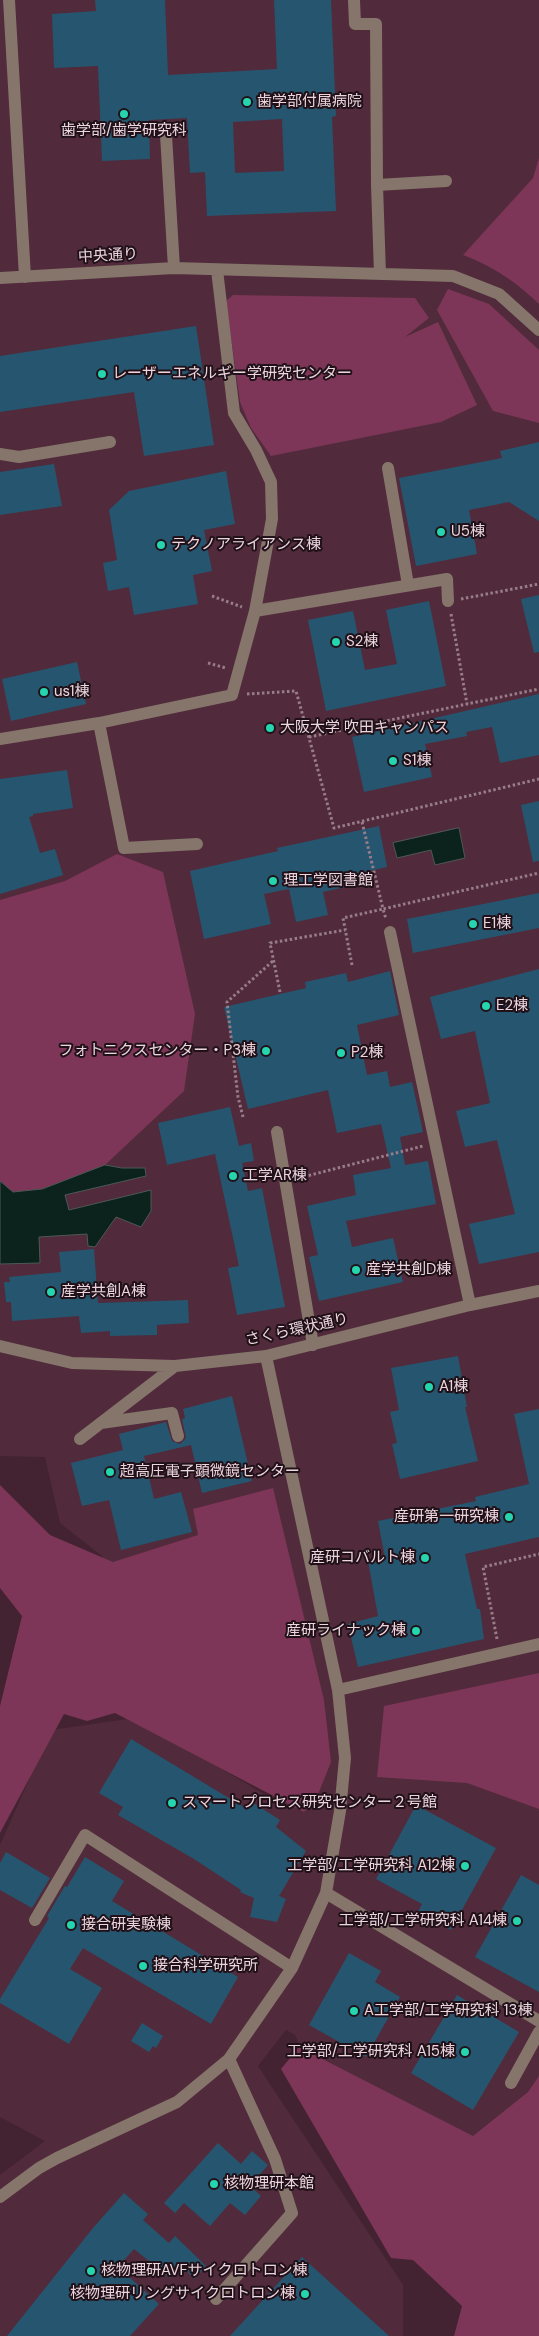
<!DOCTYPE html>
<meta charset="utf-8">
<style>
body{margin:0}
canvas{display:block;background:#432231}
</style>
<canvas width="539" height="2336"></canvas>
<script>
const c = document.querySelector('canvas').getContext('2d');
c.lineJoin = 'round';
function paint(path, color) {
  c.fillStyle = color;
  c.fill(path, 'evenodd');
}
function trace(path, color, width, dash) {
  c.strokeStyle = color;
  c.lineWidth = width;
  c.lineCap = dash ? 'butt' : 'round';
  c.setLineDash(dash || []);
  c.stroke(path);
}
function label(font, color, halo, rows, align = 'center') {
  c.font = font + ' "DM Sans","Noto Sans JP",sans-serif';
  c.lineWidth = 4;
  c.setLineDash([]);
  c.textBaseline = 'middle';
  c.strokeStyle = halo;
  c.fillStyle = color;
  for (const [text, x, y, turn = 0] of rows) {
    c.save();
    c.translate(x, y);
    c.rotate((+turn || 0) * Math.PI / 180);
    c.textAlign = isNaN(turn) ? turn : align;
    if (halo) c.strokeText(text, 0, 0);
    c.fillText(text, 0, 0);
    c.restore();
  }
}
paint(new Path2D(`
 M0 0H539V2086L484 2136 430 2152 332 2124 295 2035 286 2030 258 2066 403 2285V2336H0V2175L45 2141 0 2117V1845L51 1730 135 1718 264 1794 306 1799 322 1786 326 1767 113 1591 102 1556 60 1523 45 1457 0 1456Z`), '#512a3b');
paint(new Path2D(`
 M539 158V304C515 281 494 267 463 255L533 178Z
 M448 289 489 304 539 350V423L493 411 437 310Z
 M233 295 415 298 429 318 405 337 438 322 477 405 441 422 271 456 251 428 240 402 226 301Z
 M117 854 163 872 195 1014 184 1091 105 1165 42 1189 13 1192 0 1181V900L65 881Z
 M0 1485 50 1535 113 1562 198 1535 193 1509 273 1488 324 1700 331 1762 319 1792 304 1812 115 1713 87 1721 64 1714 0 1833V1706L22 1616 0 1588Z
 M539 1673V1809L467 1783 377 1777 384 1706Z
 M299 2047 473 2136 528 2092 539 2076V2336H454L462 2306 413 2260 391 2258 281 2069Z`), '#7d3657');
const water = new Path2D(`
 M459 828 465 858 435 865 431 850 397 858 393 843Z
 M105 1165 122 1168H145L146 1176 65 1195 69 1210 151 1190V1211L141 1227 116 1217 95 1247 88 1246 87 1234 39 1237 40 1263 0 1264V1181L13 1192 42 1189Z`);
paint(water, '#0b231c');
trace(water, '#4e5856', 1);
paint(new Path2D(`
 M95 0H165L168 75 277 69 274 0H331L336 116 332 117 336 211 207 216 205 172 190 173 187 118 149 120 150 159 102 161 98 66 54 68 52 14 96 11ZM282 119 284 171 235 173 233 122Z
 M196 326 214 445 144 456 134 392 0 412V356Z
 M539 442V521L509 502 469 510 477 554 416 566 399 478 502 458 500 451Z
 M54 464 62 506 0 515V472Z
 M226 471 235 524 204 530 212 571 193 575 198 604 134 615 129 587 108 591 103 563 117 560 109 510 129 491Z
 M539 595V652L534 653 521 599Z
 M429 601 446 686 326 711 308 620 353 611 365 670 397 664 386 610Z
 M77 662 86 704 11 721 2 679Z
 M539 694V755L500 763 492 727 466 732 467 736 425 744 432 777 364 792 352 737Z
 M67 770 73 808 33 814V816L29 817 40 853 55 849 63 875 0 894V779Z
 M539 801V861L533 862 521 805Z
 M379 826 387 867 352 875 354 885 323 892 328 915 296 922 289 889 264 894 271 924 204 939 190 871 278 851 277 848Z
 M539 893V928L413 953 407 919Z
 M539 969V1252L479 1264 469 1224 515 1214 497 1140 465 1147 456 1111 490 1103 475 1031 441 1039 430 997Z
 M390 971 399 1015 357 1025 367 1075 387 1071 390 1087 412 1082 423 1132 400 1137 405 1165 428 1161 436 1204 346 1221 352 1247 393 1238 403 1282 319 1301 309 1257 318 1255 307 1206 356 1195 353 1175 391 1168 381 1124 337 1133 328 1090 248 1109 224 1007 306 988 305 982 346 973 348 982Z
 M230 1107 239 1146 251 1143 254 1161 242 1163 248 1191 262 1188 285 1307 237 1315 228 1268 239 1266 215 1154 167 1165 158 1123Z
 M94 1249 98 1303 188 1300 189 1323 157 1325V1335L110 1336V1331L81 1333 79 1316 12 1321 11 1302H6L4 1282H10L9 1277 61 1272 59 1252Z
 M458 1356 467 1407H465L478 1461 400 1479 392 1444 397 1443 390 1412 399 1410 391 1368Z
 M232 1396 252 1481 202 1493 191 1445 144 1456 154 1499 181 1492 192 1532 121 1550 109 1500 82 1506 71 1463 123 1450 119 1434 166 1422 172 1441 180 1444 186 1438 182 1419 185 1418 183 1409Z
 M539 1409V1537L465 1554 477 1609H480L484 1639 358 1667 348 1624 378 1616 368 1561 385 1558 378 1521 476 1501 475 1497 529 1484 514 1414Z
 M131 1739 247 1809 252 1802 280 1820 276 1827 306 1851 279 1896 286 1899 277 1922 250 1917 254 1898 240 1892 241 1890 194 1859 118 1815 123 1807 99 1793Z
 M416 1805 496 1848 451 1930 418 1912 422 1904 376 1879Z
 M6 1852 50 1878 32 1908 0 1890V1863Z
 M85 1857 124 1881 112 1901 238 1977 211 2024 83 1948 70 1969 102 1988 69 2044 0 2003V1999L49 1918 47 1916 65 1886 67 1887Z
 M521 1875 539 1885V1992L475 1957Z
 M349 1953 381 1971 375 1982 400 1997 366 2057 309 2025Z
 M457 1995 519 2032 473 2110 411 2073Z
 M142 2023 163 2036 156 2048 153 2046 149 2052 131 2041Z
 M218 2143 241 2164 252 2151 268 2165 250 2186 261 2196 245 2215 230 2203 210 2226 184 2203 175 2213 164 2203Z
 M124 2193 148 2214 143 2220 169 2243 175 2236 206 2266 195 2279 180 2265 170 2278 134 2249 118 2267 159 2304 130 2336H7L93 2228Z
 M302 2257 389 2336H230Z`), '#26566f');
trace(new Path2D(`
 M212 596 242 607
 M461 599 539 584
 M451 614 467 704
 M208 663 226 668
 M247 694 296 691 334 828 539 779
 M309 737 539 689
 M362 822 383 909 539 873
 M352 965 343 918 383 909 386 919
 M280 992 270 943 345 930
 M243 1117 238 1097 227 1002 274 960
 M299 1178 423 1146
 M497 1639 483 1567 539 1554`), '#987d89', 3, [2.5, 2.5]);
trace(new Path2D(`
 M9 0 25 277
 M354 0 355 24H376L377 185
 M166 135 174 268
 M380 274 377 185 446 181
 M0 278 174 268 453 276 499 294 539 330
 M0 454 19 457 110 442
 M388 468 408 585
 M255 611 447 579 448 601
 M99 723 124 848 197 844
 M0 739 99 723 232 695 255 611 272 519 271 482 256 450 234 413 217 270
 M390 932 470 1305
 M277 1132 313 1345
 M0 1346 72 1363 175 1366 266 1356 470 1305 539 1291
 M101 1423 172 1413 178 1436
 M80 1439 175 1366
 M338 1690 539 1644
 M326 1893 539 2021
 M35 1920 85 1835 292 1968
 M511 2083 539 2032
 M0 2197 39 2168 57 2158 177 2102 229 2059 292 1968 326 1893 340 1811 345 1758 338 1690 266 1356
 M216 2299 292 2213 275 2159 229 2059`), '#85756b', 12);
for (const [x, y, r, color] of [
 [247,102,5,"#24d5af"],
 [124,114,5,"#24d5af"],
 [102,374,5,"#24d5af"],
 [441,532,5,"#24d5af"],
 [161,545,5,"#24d5af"],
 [336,642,5,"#24d5af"],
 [44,692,5,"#24d5af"],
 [270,728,5,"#24d5af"],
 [393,761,5,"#24d5af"],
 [273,881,5,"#24d5af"],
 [473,924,5,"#24d5af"],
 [486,1006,5,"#24d5af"],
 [266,1051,5,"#24d5af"],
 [341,1053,5,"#24d5af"],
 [233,1176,5,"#24d5af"],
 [356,1270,5,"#24d5af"],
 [51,1292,5,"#24d5af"],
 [429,1387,5,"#24d5af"],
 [110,1472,5,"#24d5af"],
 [509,1517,5,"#24d5af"],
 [425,1558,5,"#24d5af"],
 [416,1631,5,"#24d5af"],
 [172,1803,5,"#24d5af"],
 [465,1866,5,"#24d5af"],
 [517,1921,5,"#24d5af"],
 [71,1925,5,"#24d5af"],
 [143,1966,5,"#24d5af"],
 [354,2011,5,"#24d5af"],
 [465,2052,5,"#24d5af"],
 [214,2184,5,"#24d5af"],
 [91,2271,5,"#24d5af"],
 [305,2294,5,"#24d5af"]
]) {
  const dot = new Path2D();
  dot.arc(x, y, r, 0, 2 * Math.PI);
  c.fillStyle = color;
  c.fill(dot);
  trace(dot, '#201118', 2);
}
label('15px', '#ecd5de', '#201118', [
 ["歯学部付属病院",257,102],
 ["歯学部/歯学研究科",124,131,"center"],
 ["レーザーエネルギー学研究センター",112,374],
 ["U5棟",451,532],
 ["テクノアライアンス棟",171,545],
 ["S2棟",346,642],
 ["us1棟",54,692],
 ["大阪大学 吹田キャンパス",280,728],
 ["S1棟",403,761],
 ["理工学図書館",283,881],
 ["E1棟",483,924],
 ["E2棟",496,1006],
 ["フォトニクスセンター・P3棟",256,1051,"right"],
 ["P2棟",351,1053],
 ["工学AR棟",243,1176],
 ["産学共創D棟",366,1270],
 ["産学共創A棟",61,1292],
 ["A1棟",439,1387],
 ["超高圧電子顕微鏡センター",120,1472],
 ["産研第一研究棟",499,1517,"right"],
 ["産研コバルト棟",415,1558,"right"],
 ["産研ライナック棟",406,1631,"right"],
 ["スマートプロセス研究センター２号館",182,1803],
 ["工学部/工学研究科 A12棟",455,1866,"right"],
 ["工学部/工学研究科 A14棟",507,1921,"right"],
 ["接合研実験棟",81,1925],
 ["接合科学研究所",153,1966],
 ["A工学部/工学研究科 13棟",364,2011],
 ["工学部/工学研究科 A15棟",455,2052,"right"],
 ["核物理研本館",224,2184],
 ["核物理研AVFサイクロトロン棟",101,2271],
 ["核物理研リングサイクロトロン棟",295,2294,"right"]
], 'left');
label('15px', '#ecd5de', '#201118', [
 ["中央通り",108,256,-3],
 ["さくら環状通り",297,1330,-12]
]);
</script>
